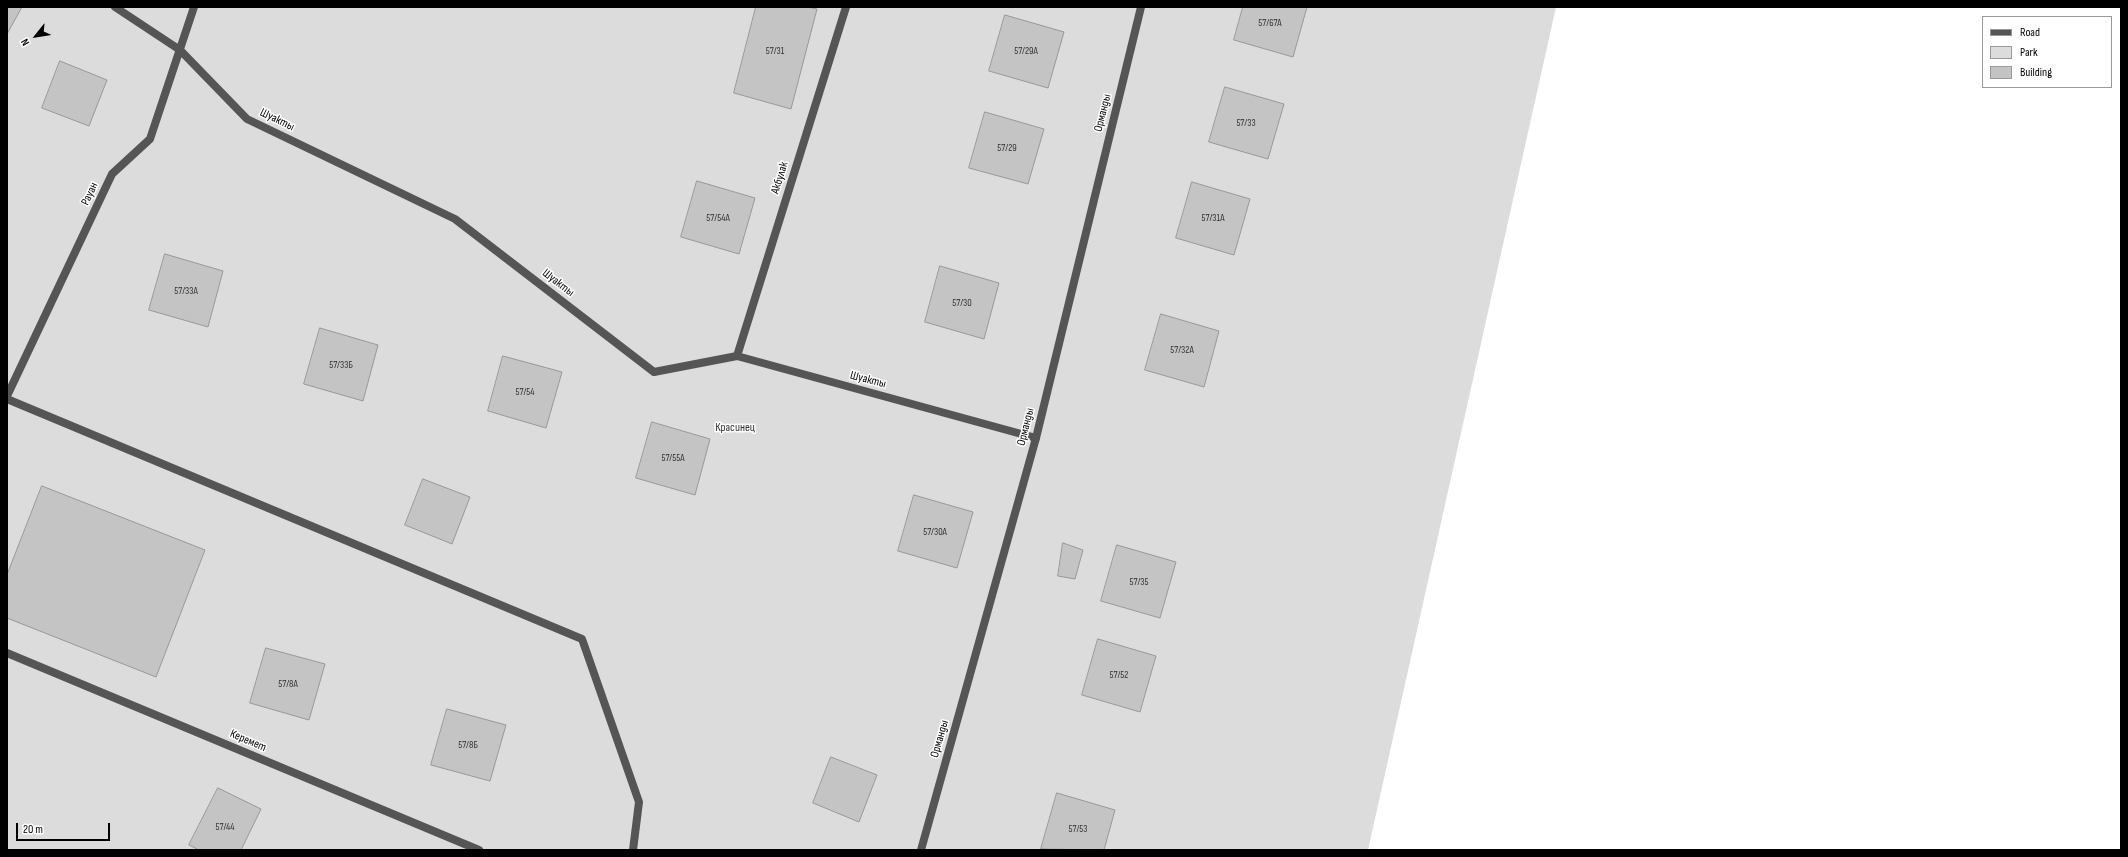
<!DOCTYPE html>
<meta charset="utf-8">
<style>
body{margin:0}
#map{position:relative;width:2128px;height:857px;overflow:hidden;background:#fff;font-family:"Sofia Sans Condensed",sans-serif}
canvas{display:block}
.frame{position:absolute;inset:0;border:8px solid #000;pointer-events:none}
.legend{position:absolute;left:1982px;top:16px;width:130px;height:72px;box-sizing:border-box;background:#fff;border:1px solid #999;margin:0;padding:5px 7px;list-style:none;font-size:12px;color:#000}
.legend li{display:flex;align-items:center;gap:8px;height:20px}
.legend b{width:20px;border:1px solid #999}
.north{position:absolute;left:16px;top:16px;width:40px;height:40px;-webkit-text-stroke:3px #fff;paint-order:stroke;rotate:240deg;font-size:11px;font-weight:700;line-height:16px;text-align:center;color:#000}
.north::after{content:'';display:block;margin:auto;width:14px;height:18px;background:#000;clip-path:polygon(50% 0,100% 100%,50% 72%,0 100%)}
.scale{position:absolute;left:16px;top:823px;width:94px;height:18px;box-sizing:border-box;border:2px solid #000;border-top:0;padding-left:5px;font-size:12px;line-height:14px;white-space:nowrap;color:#000;-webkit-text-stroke:3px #fff;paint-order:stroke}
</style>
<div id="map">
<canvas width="2128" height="857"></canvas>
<div class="frame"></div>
<ul class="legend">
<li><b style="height:5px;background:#555"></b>Road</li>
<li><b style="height:11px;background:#dcdcdc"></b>Park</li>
<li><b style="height:11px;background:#c4c4c4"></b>Building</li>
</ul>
<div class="north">N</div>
<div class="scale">20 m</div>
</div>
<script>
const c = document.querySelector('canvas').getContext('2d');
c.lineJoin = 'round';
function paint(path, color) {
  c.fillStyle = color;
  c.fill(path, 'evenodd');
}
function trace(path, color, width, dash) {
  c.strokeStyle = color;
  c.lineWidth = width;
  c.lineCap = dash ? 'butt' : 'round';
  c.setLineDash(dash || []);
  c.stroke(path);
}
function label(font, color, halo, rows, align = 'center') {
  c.font = font + ' "Sofia Sans Condensed",sans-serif';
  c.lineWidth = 3;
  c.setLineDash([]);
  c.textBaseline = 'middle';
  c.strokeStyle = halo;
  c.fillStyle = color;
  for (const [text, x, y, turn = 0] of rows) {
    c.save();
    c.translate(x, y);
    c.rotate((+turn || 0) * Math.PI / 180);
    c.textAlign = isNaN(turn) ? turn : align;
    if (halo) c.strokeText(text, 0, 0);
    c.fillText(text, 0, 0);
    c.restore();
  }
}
paint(new Path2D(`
 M7 7H1556L1368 850H7Z`), '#dcdcdc');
const building = new Path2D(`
 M7 7H22L7 34Z
 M756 7H808L817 9 791 109 734 93Z
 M1243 7H1307L1293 57 1234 40Z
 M1005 15 1064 32 1048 88 989 71Z
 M60 61 107 80 89 126 42 108Z
 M1225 87 1284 104 1268 159 1209 142Z
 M985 112 1044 129 1028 184 969 168Z
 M697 181 755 198 739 254 681 237Z
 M1192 182 1250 199 1234 255 1176 238Z
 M165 254 223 271 208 327 149 310Z
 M940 266 999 283 984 339 925 322Z
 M1161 314 1219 331 1204 387 1145 370Z
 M320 328 378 345 363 401 304 384Z
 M503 356 562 372 546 428 488 411Z
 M652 422 710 439 695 495 636 478Z
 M423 479 470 497 452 544 405 525Z
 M42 486 205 550 156 677 7 618V575Z
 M914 495 973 512 957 568 898 551Z
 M1063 543 1083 550 1075 579 1058 576Z
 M1117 545 1176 562 1160 618 1101 601Z
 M1098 639 1156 656 1140 712 1082 695Z
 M266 648 325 664 309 720 250 703Z
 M447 709 506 725 490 781 431 765Z
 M831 757 877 775 859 822 813 803Z
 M218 788 261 809 241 850H199L189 845Z
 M1057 793 1115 810 1104 850 1041 849Z`);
paint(building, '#c4c4c4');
trace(building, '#999', 1);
trace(new Path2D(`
 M7 399 582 639 639 802 633 850`), '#555', 8);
trace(new Path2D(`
 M115 7 180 50 247 119 455 219 654 372 737 356 1036 438
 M737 356 846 7
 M7 396 112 174 150 139 194 7
 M7 653 479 850`), '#555', 8);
trace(new Path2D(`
 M921 850 1036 438 1141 7`), '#555', 8);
label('10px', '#313131', null, [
 ["57/67А",1270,23],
 ["57/31",775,51],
 ["57/29А",1026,51],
 ["57/33",1246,123],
 ["57/29",1007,148],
 ["57/54А",718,218],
 ["57/31А",1213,218],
 ["57/33А",186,291],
 ["57/30",962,303],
 ["57/32А",1182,350],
 ["57/33Б",341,365],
 ["57/54",525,392],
 ["57/55А",673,458],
 ["57/30А",935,532],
 ["57/35",1139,582],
 ["57/52",1119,675],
 ["57/8А",288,684],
 ["57/8Б",468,745],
 ["57/44",225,827],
 ["57/53",1078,829]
]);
label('12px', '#000', '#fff', [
 ["Орманды",1103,113,-76],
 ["Шуакты",277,120,26],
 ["Акбулак",780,178,-73],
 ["Рауан",90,194,-65],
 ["Шуакты",558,283,38],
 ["Шуакты",868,380,15],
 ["Орманды",1026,427,-76],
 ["Орманды",940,739,-74],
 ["Керемет",248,741,23]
]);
label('12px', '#333', '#fff', [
 ["Красинец",735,428]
]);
</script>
